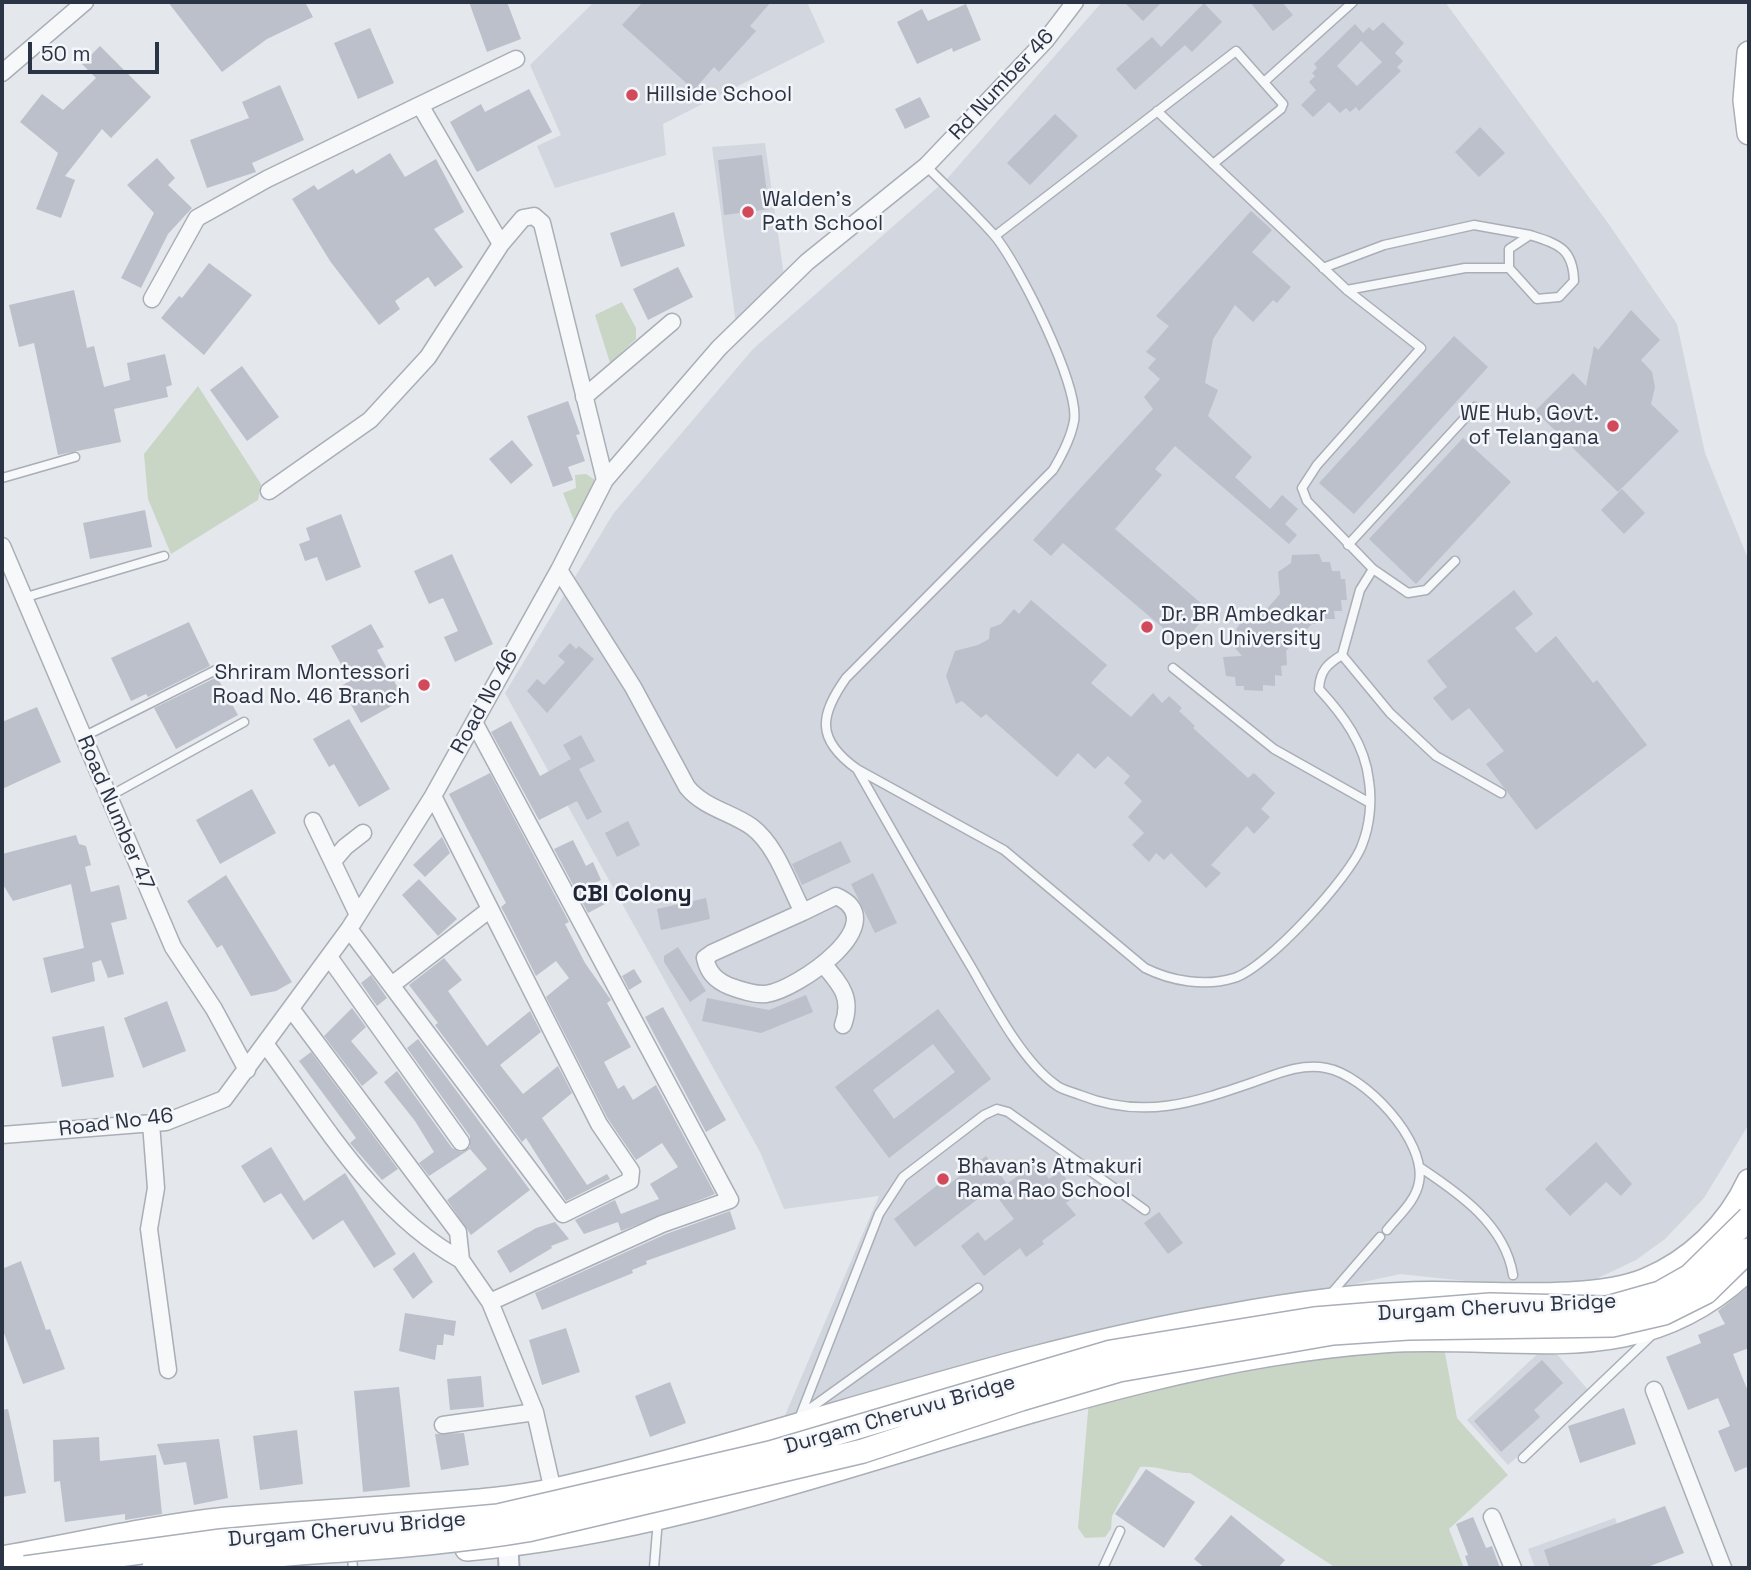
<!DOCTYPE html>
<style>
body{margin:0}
#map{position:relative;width:1751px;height:1570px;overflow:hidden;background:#e4e7ec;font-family:"Space Grotesk",sans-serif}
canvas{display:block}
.frame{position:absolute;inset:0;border:4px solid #2b3445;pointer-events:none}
.scale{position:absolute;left:28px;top:42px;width:131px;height:32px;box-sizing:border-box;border:4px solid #2b3445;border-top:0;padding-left:9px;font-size:21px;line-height:24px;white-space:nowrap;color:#2b3445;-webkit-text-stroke:5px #f4f6f9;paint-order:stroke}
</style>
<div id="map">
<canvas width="1751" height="1570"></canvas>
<div class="frame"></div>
<div class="scale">50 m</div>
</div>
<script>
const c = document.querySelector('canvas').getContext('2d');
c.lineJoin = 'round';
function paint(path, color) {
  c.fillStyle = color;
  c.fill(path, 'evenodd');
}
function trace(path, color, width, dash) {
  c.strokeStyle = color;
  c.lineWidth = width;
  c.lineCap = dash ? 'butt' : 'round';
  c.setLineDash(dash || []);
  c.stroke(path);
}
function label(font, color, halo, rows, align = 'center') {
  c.font = font + ' "Space Grotesk",sans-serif';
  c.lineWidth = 5;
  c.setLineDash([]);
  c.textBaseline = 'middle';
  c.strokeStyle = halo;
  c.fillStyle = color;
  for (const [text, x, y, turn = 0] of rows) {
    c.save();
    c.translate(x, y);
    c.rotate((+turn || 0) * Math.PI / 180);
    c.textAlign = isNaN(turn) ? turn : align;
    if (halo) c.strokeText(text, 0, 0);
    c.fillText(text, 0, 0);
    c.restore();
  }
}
paint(new Path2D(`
 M594 2H807L825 42 663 124 666 155 555 188 537 146 561 135 530 65Z
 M1102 2H1445L1608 223 1677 324 1705 453 1749 561V1124L1704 1198 1665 1239 1636 1260 1596 1279 1533 1288 1400 1274 1269 1303 777 1434 879 1196 784 1209 760 1152 505 693 613 514 753 349 946 180Z
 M765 143 784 276 736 324 712 147Z
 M1548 1344 1590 1392 1508 1465 1467 1420Z
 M1615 1518 1633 1568H1535L1528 1549Z`), '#d2d6de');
paint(new Path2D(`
 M622 302 636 328V339L610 363 595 315Z
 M198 386 261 484 258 500 171 554 148 499 144 454Z
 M586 474 595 480 598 489 575 523 563 493 576 488 575 475Z
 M1442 1337 1457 1418 1508 1475 1449 1529 1464 1568H1336L1190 1473C1172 1474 1159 1465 1140 1467L1112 1516 1111 1529 1105 1537 1085 1538 1078 1528 1089 1400Z`), '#c9d6c5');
paint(new Path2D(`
 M168 2H305L313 17 267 39 222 72Z
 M469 2H507L521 39 487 52Z
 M643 2H771L750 26 756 31 719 72 714 67 694 90 622 25Z
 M1124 2H1162L1143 21Z
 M1250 2H1282L1293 15 1273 31Z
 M1204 3 1222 22 1192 52 1185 45 1135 90 1116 69 1152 37 1161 47Z
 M966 4 981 40 953 52 952 48 917 64 897 22 922 9 928 21Z
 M1383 22 1404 43 1395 53 1403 61 1397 67 1401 71 1359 111 1356 107 1350 112 1346 108 1340 113 1329 102 1313 117 1301 105 1316 90 1309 82 1315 76 1312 73 1317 68 1314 64 1355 24 1363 33 1369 27 1373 31ZM1361 41 1382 62 1357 86 1337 66Z
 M370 28 394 83 358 99 334 43Z
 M100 46 151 97 111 138 102 129 65 176 75 180 61 218 36 209 58 153 20 122 42 94 63 110 96 78 82 64Z
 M280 85 304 140 252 163 256 172 207 188 190 140 249 118 242 102Z
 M529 89 552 132 477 172 450 122 481 104 485 112Z
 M920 97 930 117 905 129 895 109Z
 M1055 114 1078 136 1030 185 1007 163Z
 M1480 127 1505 153 1479 177 1455 152Z
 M390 153 405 177 436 159 464 212 434 229 463 267 435 287 428 277 395 301 400 309 379 325 330 261 292 199 314 185 318 190 353 169 356 174Z
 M762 155 769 209 724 215 718 160Z
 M157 158 175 178 168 185 192 208 168 234 141 288 121 278 154 213 127 185Z
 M1251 211 1272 230 1252 252 1291 287 1277 303 1273 300 1253 322 1235 305 1213 339 1205 383 1218 390 1208 416 1252 457 1235 477 1270 509 1282 495 1298 509 1285 524 1297 535 1289 544 1175 446 1155 469 1162 475 1115 529 1210 611 1182 644 1063 543 1051 556 1033 540 1153 409 1144 397 1160 379 1148 368 1156 359 1146 352 1169 326 1156 316Z
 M674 212 685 246 621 267 610 233Z
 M209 263 252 295 204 355 161 318 179 296 182 298Z
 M678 267 693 297 648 320 633 289Z
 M74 290 87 348 94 346 104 387 130 380 127 363 165 354 172 385 166 387 168 397 114 409 121 442 58 455 34 343 19 347 9 305Z
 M1631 310 1660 340 1641 360 1652 372 1655 387 1651 404 1679 431 1618 492 1535 411 1573 373 1586 386 1594 346 1598 350Z
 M1454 336 1488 367 1354 514 1319 483Z
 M242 366 279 417 247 441 210 390Z
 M568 401 580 434 576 435 585 461 568 467 573 480 553 487 527 416Z
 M1463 438 1511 482 1416 584 1369 539Z
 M512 440 533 465 511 484 489 459Z
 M1622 489 1645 513 1624 534 1601 510Z
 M145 510 152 547 90 559 83 523Z
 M341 514 361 567 326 581 317 557 305 561 299 544 310 540 306 528Z
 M452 554 493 644 455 662 444 637 458 631 443 598 429 604 414 571Z
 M1319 554 1322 562H1330L1332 571H1340L1341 579H1345L1347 600H1341L1342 611H1334L1335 619H1324L1325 623 1312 624 1286 651 1287 665 1281 666 1282 676 1275 675V686L1263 685V691L1244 690V686H1236L1235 677 1226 676 1223 657 1242 656 1229 641 1238 632 1236 630 1242 620H1257L1280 594 1278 572 1291 563 1292 555Z
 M1514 590 1533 614 1515 628 1536 653 1556 636 1593 683 1597 680 1647 745 1536 830 1486 764 1504 751 1469 708 1452 721 1433 698 1447 687 1427 661Z
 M1031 600 1107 665 1091 683 1131 717 1153 693 1162 703 1169 696 1182 708 1179 711 1195 726 1193 728 1248 778 1254 773 1275 793 1261 809 1270 817 1254 834 1247 826 1211 865 1221 873 1206 888 1171 853 1164 860 1156 853 1149 862 1132 845 1144 833 1128 817 1142 801 1124 783 1130 776 1108 756 1095 769 1078 753 1057 777 986 714 981 718 962 701 956 704 946 676 955 651 978 645 989 639 990 628 1001 624 1014 609 1019 614Z
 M189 622 210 666 148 697 146 694 131 701 111 658Z
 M371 624 384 647 377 650 404 699 361 723 341 686 350 681 331 646Z
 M570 643 576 649 579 646 594 659 547 713 527 691 537 679 544 685 565 662 558 656Z
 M217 677 238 715 176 749 154 708Z
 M37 707 61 762 2 789V722Z
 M349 719 390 789 359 807 334 764 329 767 313 739Z
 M511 721 540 776 571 759 563 745 581 735 595 761 579 769 602 812 587 820 577 801 539 820 491 732Z
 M490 773 569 922 565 924 585 963 611 1000 607 1003 631 1047 604 1062 618 1089 624 1085 633 1100 656 1085 715 1194 621 1231 618 1222 584 1234 575 1220 615 1200 621 1214 659 1199 650 1184 678 1167 662 1143 636 1160 608 1119 546 997 569 978 556 961 536 976 505 914 501 907 506 903 449 794Z
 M252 789 276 833 220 864 196 820Z
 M628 821 640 845 617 857 605 833Z
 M76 835 79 844 86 846 91 865 85 867 91 892 119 885 127 919 111 923 124 974 108 978 101 960 92 963 95 981 51 993 43 958 84 948 71 884 13 901 2 883V854Z
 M442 837 450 853 425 877 413 865Z
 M573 840 586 866 593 862 601 880 595 883 605 904 588 913 554 849Z
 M841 841 851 862 802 885 792 864Z
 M873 873 897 923 875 933 851 884Z
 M226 875 292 982 276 991 251 996 222 945 217 948 187 901Z
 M419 879 457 919 438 936 402 895Z
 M706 898 710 919 661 930 657 909Z
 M678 947 706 991 690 1002 664 962V956Z
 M444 958 462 980 448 991 487 1046 530 1011 541 1032 500 1065 523 1094 558 1066 572 1093 542 1118 587 1185 607 1174 610 1179 566 1201 526 1138 522 1142 435 1025 438 1023 409 985Z
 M634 969 642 982 629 990 622 976Z
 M371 975 387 998 377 1006 361 983Z
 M806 995 813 1012 761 1033 702 1021 707 998 769 1010Z
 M167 1001 186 1051 143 1068 124 1018Z
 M663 1007 726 1120 706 1132 645 1017Z
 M352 1008 366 1027 351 1041 378 1073 362 1086 324 1036Z
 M938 1009 991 1079 889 1158 835 1087ZM933 1044 955 1072 894 1119 873 1090Z
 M104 1026 114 1077 62 1087 52 1037Z
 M418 1039 530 1190 471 1235 447 1200 487 1169 470 1149 429 1176 419 1163 434 1152 415 1121 384 1082 397 1071 452 1148 461 1152 470 1147V1136L407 1048Z
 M311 1052 398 1169 382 1180 350 1143 356 1138 299 1061Z
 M1596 1142 1632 1184 1621 1196 1606 1182 1570 1216 1545 1189Z
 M271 1147 304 1201 345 1173 396 1254 374 1268 343 1220 313 1240 281 1193 264 1203 241 1166Z
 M986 1156 1007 1184 1036 1162 1049 1179 1060 1171 1078 1194 1066 1203 1076 1215 1042 1241 1044 1244 1026 1257 1020 1248 984 1276 961 1246 978 1232 985 1241 1014 1219 991 1189 915 1247 894 1219 944 1180 948 1185Z
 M730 1211 736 1229 646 1261 647 1264 632 1270 633 1273 542 1310 535 1293 666 1234Z
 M1159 1212 1183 1243 1168 1254 1144 1223Z
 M555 1222 569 1239 551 1246 552 1248 510 1273 497 1251 536 1228Z
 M414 1252 433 1282 413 1299 393 1269Z
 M21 1261 46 1330 50 1329 65 1369 23 1384 2 1328V1269Z
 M1749 1286V1348L1733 1354 1749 1394V1466L1735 1472 1718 1431 1730 1426 1718 1398 1688 1410 1666 1357 1701 1343 1698 1335 1725 1324 1718 1311Z
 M405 1313 456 1321 454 1336 444 1334 443 1345H437L435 1360 399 1351Z
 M566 1328 580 1372 542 1385 529 1340Z
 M1542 1360 1563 1383 1534 1410 1540 1417 1501 1452 1474 1421Z
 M481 1376 484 1407 450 1410 447 1379Z
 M670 1382 686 1423 650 1437 635 1396Z
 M399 1387 410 1487 363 1492 354 1391Z
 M1624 1408 1636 1444 1580 1463 1568 1426Z
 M8 1409 26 1493 2 1497V1410Z
 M297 1430 303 1484 260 1490 253 1436Z
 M464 1433 469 1465 441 1470 435 1434Z
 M99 1437 100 1461 156 1455 162 1514 125 1520V1514L65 1522 60 1481 54 1482 53 1440Z
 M219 1439 228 1498 194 1505 186 1462 164 1465 157 1444Z
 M1146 1469 1195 1502 1164 1548 1115 1514Z
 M1665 1506 1684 1553 1645 1568H1550L1544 1550Z
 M1231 1515 1285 1560 1278 1568H1205L1194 1559Z
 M1473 1517 1486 1548 1492 1546 1500 1568H1469L1465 1556 1468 1555 1456 1524Z`), '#bbc0ca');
const service = new Path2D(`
 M1264 82 1353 2
 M926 166C949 189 973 211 994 235 1018 263 1080 386 1074 421 1071 438 1062 455 1053 470L846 678C820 715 815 739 857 769L1004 850 1145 968C1171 981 1205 987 1234 978 1266 969 1351 876 1362 845 1370 825 1372 801 1369 781 1365 744 1343 715 1319 689 1320 671 1327 664 1342 655L1360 590 1373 569 1307 501 1302 488 1317 465 1421 348 1347 290 1157 111
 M1530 235C1558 244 1573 248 1574 281L1559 297 1537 299 1509 268V249Z
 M995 236 1236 51 1283 104 1281 109 1213 164
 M1323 268 1384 245 1474 225 1530 235
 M1347 290 1465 268H1509
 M2 478 75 457
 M1348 545 1475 407
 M1373 569 1408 593 1426 590 1455 561
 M23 598 164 556
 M1342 655 1390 713 1436 756 1501 793
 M1173 668 1274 749 1370 803
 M83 737 220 668
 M857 769C895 836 933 903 973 970 993 1005 1023 1062 1056 1085 1062 1090 1073 1092 1080 1095 1143 1120 1193 1103 1254 1082 1277 1074 1301 1063 1326 1068 1365 1075 1427 1141 1419 1182 1416 1201 1398 1216 1387 1230
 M108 797 244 722
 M1421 1168C1460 1194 1505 1225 1513 1275
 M1329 1296 1380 1237
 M801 1415 978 1288
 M799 1419 879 1214 903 1177 984 1115 997 1109 1008 1112 1145 1210
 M1523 1458 1655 1332
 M352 1558 353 1568
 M654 1568 658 1519
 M1103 1568 1120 1531`);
const minor = new Path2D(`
 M2 73 85 2
 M420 105 516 59
 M152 299 197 218 267 179 420 105 501 244
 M584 397 672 322
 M269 491 370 420 428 357 501 244 523 218 534 216 542 223 605 480
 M2 546 173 947 214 1009 247 1070
 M559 570 633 687 687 787C704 808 731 812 752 827 777 846 789 886 803 912L712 953 705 958C708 972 715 980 729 986 740 990 754 995 766 994 797 990 896 922 836 896L803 912
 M474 722 730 1200 662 1224 490 1302
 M313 821 358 915
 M334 860 345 847 363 833
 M349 929 563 1214 630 1181 631 1171 599 1124 433 796
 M329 957 461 1142
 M823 964C841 985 853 998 843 1025
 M393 984 489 910
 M292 1010 458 1232 461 1260 490 1302 535 1412 553 1491
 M266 1045C323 1122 376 1213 461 1260
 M151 1123 156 1188 149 1229 168 1370
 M2 1135 166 1122 224 1099 349 929 433 796 559 570 605 480 719 348 807 262 926 166 1046 40 1075 2
 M1654 1390 1723 1568
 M443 1425 535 1412
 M1492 1517 1513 1568`);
const tertiary = new Path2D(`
 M508 1545 509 1568`);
const secondary = new Path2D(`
 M1749 53 1745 100 1749 133
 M467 1549C781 1522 1068 1363 1382 1341 1520 1331 1638 1375 1749 1268
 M2 1558C76 1545 152 1527 227 1519 294 1513 361 1510 428 1505 471 1502 513 1499 555 1490 781 1439 999 1354 1228 1316 1288 1305 1349 1296 1409 1294 1474 1291 1589 1304 1646 1280 1690 1262 1729 1225 1749 1181`);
trace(service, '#a9aeb7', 11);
trace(minor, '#a9aeb7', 19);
trace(tertiary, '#a9aeb7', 23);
trace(secondary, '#a9aeb7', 26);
trace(service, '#f7f8fa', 8);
trace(minor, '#f7f8fa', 16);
trace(tertiary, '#f7f8fa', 19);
trace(secondary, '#fff', 23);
const secondaryBridge = new Path2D(`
 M25 1568 221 1541 498 1516 770 1453 1111 1352 1314 1319 1490 1305 1607 1308 1660 1293 1690 1276 1749 1218
 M154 1568C278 1550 404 1551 527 1530L863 1451 1021 1399 1119 1370 1333 1333 1408 1328 1612 1325 1664 1313 1706 1292 1749 1250`);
trace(secondaryBridge, '#a9aeb7', 26, []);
trace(secondaryBridge, '#fff', 23);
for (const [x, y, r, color] of [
 [632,95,7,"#d1495b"],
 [748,212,7,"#d1495b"],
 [1613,426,7,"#d1495b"],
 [1147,627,7,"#d1495b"],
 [424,685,7,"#d1495b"],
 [943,1179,7,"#d1495b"]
]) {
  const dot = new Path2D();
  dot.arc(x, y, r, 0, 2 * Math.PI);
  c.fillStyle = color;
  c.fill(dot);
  trace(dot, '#f4f6f9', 2.5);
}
label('21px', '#2b3445', '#f4f6f9', [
 ["Rd Number 46",1002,85,-47],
 ["Road No 46",485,702,-61],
 ["Road Number 47",115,813,67],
 ["Road No 46",116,1123,-7],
 ["Durgam Cheruvu Bridge",1497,1308,-3],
 ["Durgam Cheruvu Bridge",900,1415,-16],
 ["Durgam Cheruvu Bridge",347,1530,-5]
]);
label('21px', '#2b3445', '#f4f6f9', [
 ["Hillside School",646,95],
 ["Walden's",762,200],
 ["Path School",762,224],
 ["WE Hub, Govt.",1599,414,"right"],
 ["of Telangana",1599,438,"right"],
 ["Dr. BR Ambedkar",1161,615],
 ["Open University",1161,639],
 ["Shriram Montessori",410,673,"right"],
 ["Road No. 46 Branch",410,697,"right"],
 ["Bhavan's Atmakuri",957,1167],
 ["Rama Rao School",957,1191]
], 'left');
label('bold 23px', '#1d2536', '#f4f6f9', [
 ["CBI Colony",632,895]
]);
</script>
